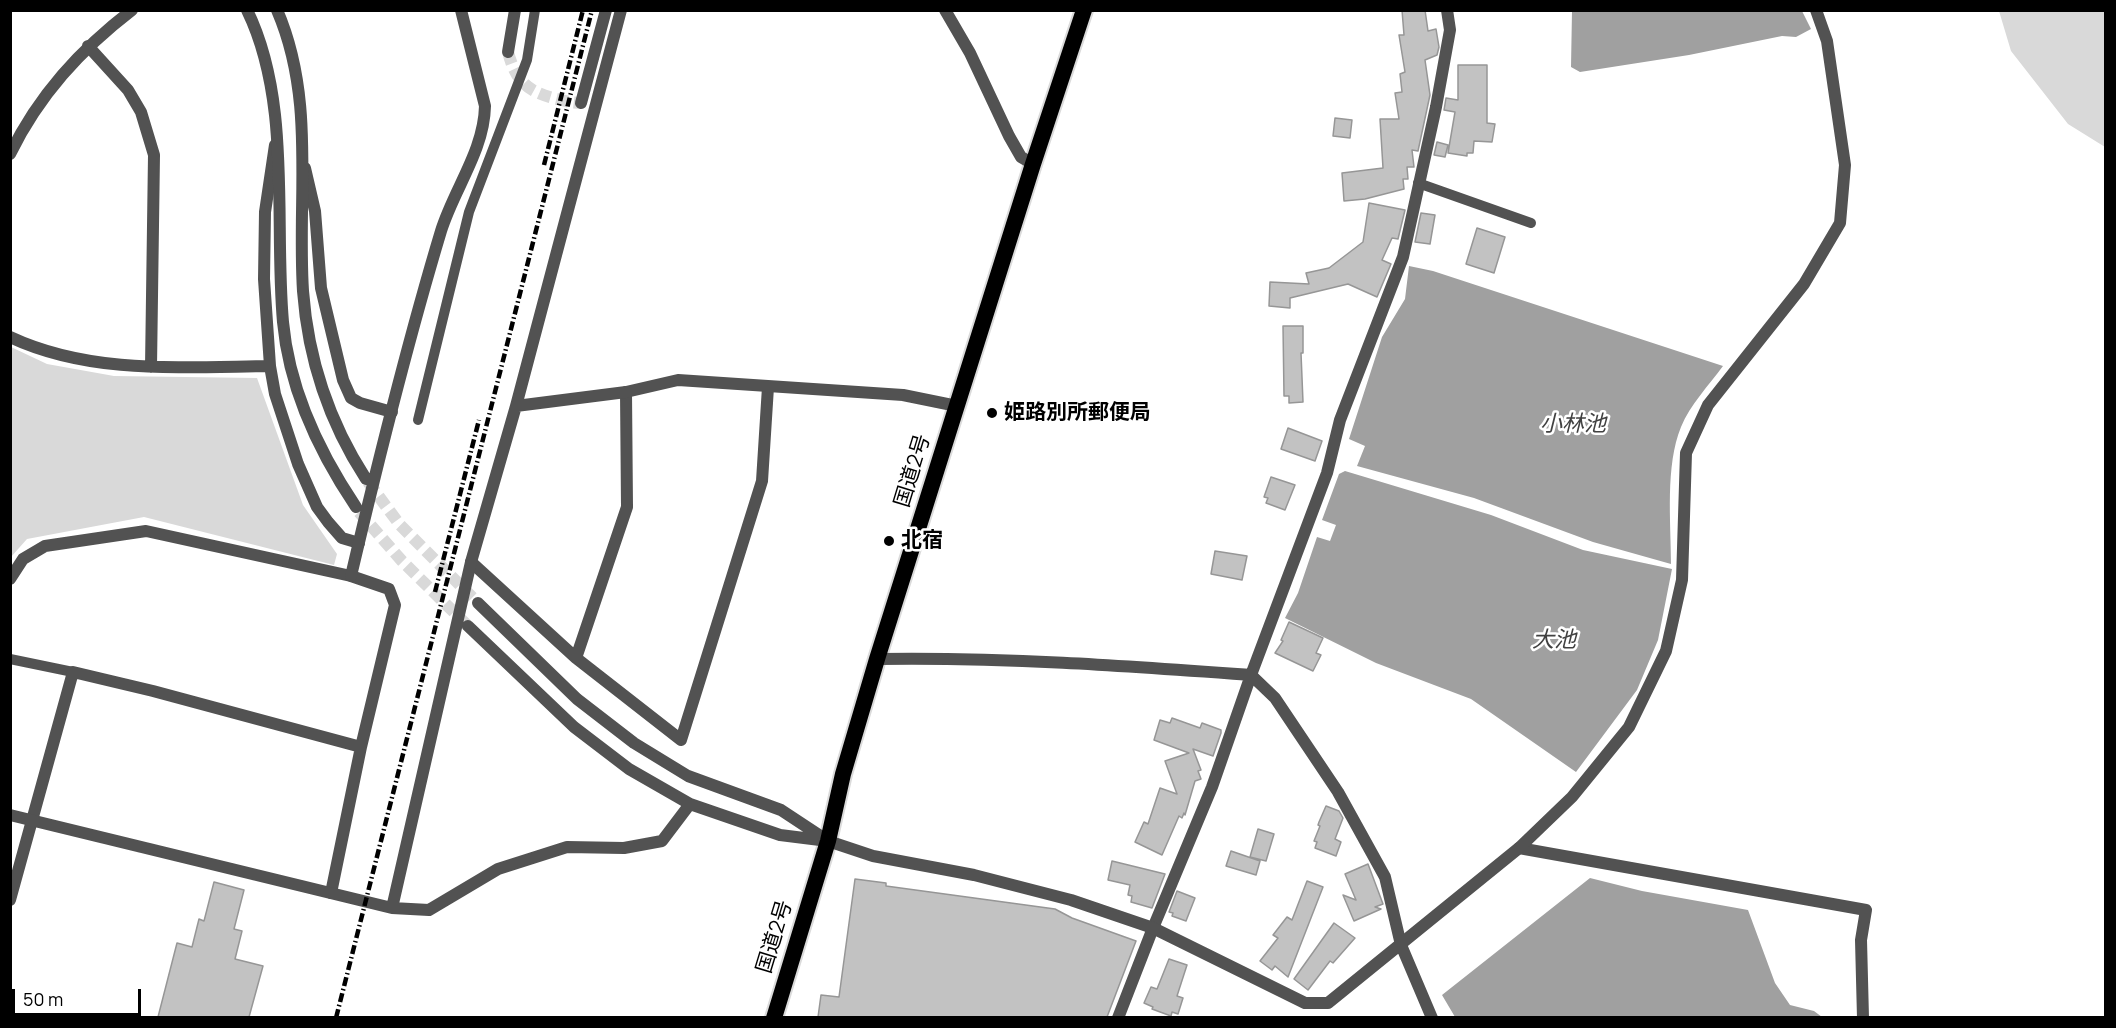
<!DOCTYPE html>
<meta charset="utf-8">
<style>
body{margin:0}
#map{position:relative;width:2116px;height:1028px;overflow:hidden;background:#fff;font-family:Manrope,sans-serif}
canvas{display:block}
.frame{position:absolute;inset:0;border:12px solid #000;pointer-events:none}
.scale{position:absolute;left:12px;top:989px;width:129px;height:27px;box-sizing:border-box;border:3px solid #000;border-top:0;padding-left:8px;font-size:18px;line-height:21px;white-space:nowrap;color:#000;-webkit-text-stroke:4px #fff;paint-order:stroke}
</style>
<div id="map">
<canvas width="2116" height="1028"></canvas>
<div class="frame"></div>
<div class="scale">50 m</div>
</div>
<script>
const c = document.querySelector('canvas').getContext('2d');
c.lineJoin = 'round';
function paint(path, color) {
  c.fillStyle = color;
  c.fill(path, 'evenodd');
}
function trace(path, color, width, dash) {
  c.strokeStyle = color;
  c.lineWidth = width;
  c.lineCap = dash ? 'butt' : 'round';
  c.setLineDash(dash || []);
  c.stroke(path);
}
function label(font, color, halo, rows, align = 'center') {
  c.font = font + ' Manrope,"Noto Sans JP",sans-serif';
  c.lineWidth = 5;
  c.setLineDash([]);
  c.textBaseline = 'middle';
  c.strokeStyle = halo;
  c.fillStyle = color;
  for (const [text, x, y, turn = 0] of rows) {
    c.save();
    c.translate(x, y);
    c.rotate((+turn || 0) * Math.PI / 180);
    c.textAlign = isNaN(turn) ? turn : align;
    if (halo) c.strokeText(text, 0, 0);
    c.fillText(text, 0, 0);
    c.restore();
  }
}
paint(new Path2D(`
 M1999 11H2105V147L2068 124 2011 51Z
 M11 347 47 364 114 376 257 378 303 505 337 554 334 565 144 517 27 539 11 557Z`), '#d9d9d9');
paint(new Path2D(`
 M1572 11H1802L1811 29 1796 37 1782 36 1689 55 1580 72 1571 67Z
 M1409 266 1433 271 1723 366C1709 385 1690 405 1681 427 1665 466 1671 521 1671 564L1593 542 1474 498 1357 466 1365 446 1349 439 1382 337 1405 299Z
 M1345 471 1491 515 1583 550 1672 569 1658 640 1637 690 1576 772 1471 699 1376 663 1285 618 1298 593 1317 537 1330 541 1336 525 1322 520 1339 474Z
 M1590 878 1642 891 1748 910 1775 983 1790 1005 1814 1011 1822 1017H1455L1442 995Z`), '#a0a0a0');
const building = new Path2D(`
 M1402 10H1425L1428 31 1436 29 1439 47 1437 55 1425 60 1430 95 1418 151 1412 150 1414 167H1407L1408 179H1403L1404 189 1365 199 1344 201 1342 173 1383 168 1380 119H1399L1395 93 1402 92 1400 74 1405 72 1399 35H1404Z
 M1458 65H1487V123L1495 124 1492 142 1474 141 1473 153H1467V156L1448 153 1455 112 1444 110 1446 98 1458 100Z
 M1335 118 1352 120 1350 138 1333 136Z
 M1437 142 1448 145 1445 157 1434 155Z
 M1369 203 1405 210 1398 239 1392 238 1382 260 1391 264 1377 297 1348 284 1290 298V308L1269 306 1270 282 1309 284 1306 273 1329 268 1363 242Z
 M1421 213 1435 215 1430 244 1415 242Z
 M1477 228 1505 237 1494 273 1466 264Z
 M1283 326H1303V353H1301L1303 402 1289 403V396H1284Z
 M1288 428 1322 441 1315 461 1281 449Z
 M1271 477 1295 485 1285 510 1266 503 1268 498 1264 497Z
 M1215 551 1247 556 1242 580 1211 574Z
 M1289 622 1323 638 1316 653 1321 655 1313 671 1275 653 1283 641 1281 640Z
 M1172 718 1200 728 1202 723 1221 730V733L1213 756 1193 749 1201 770 1198 771 1201 779 1195 781 1185 815 1184 813 1182 818 1179 816 1162 855 1135 842 1144 822 1148 824 1160 788 1177 794 1165 761 1189 753 1154 740 1160 720 1170 723Z
 M1326 806 1339 811 1343 818 1335 839 1341 842 1336 856 1315 848 1317 842 1314 841 1320 826 1318 825 1319 822Z
 M1258 829 1274 834 1266 861 1250 857Z
 M1231 851 1260 861 1256 875 1226 866Z
 M1112 861 1165 874 1152 908 1131 902 1132 896 1128 895 1130 885 1108 880Z
 M1368 864 1383 904 1375 907 1381 909 1354 921 1343 895 1356 900 1345 874Z
 M855 879 886 883V886L1055 909 1072 918 1136 941 1107 1017H818L821 995 839 997Z
 M1307 881 1323 887 1288 977 1275 966 1272 970 1260 961 1278 938 1273 935 1287 917 1292 920Z
 M214 882 244 890 234 929 242 931 235 959 263 966 249 1017H158L177 943 192 947 199 919 204 921Z
 M1177 891 1195 898 1186 921 1172 916 1173 913 1169 912Z
 M1334 923 1355 938 1333 963 1330 961 1308 990 1294 979Z
 M1169 959 1187 965 1177 996 1183 998 1178 1014 1172 1012 1171 1016 1152 1009 1153 1007 1144 1003 1151 987 1157 989Z`);
paint(building, '#c2c2c2');
trace(building, '#969696', 1.5);
trace(new Path2D(`
 M508 52C516 82 528 92 557 99 565 101 572 103 581 103`), '#d9d9d9', 12, [12, 6]);
trace(new Path2D(`
 M368 482 400 525 478 603
 M359 512 402 561 468 626`), '#d9d9d9', 12, [12, 6]);
const trunk = new Path2D(`
 M774 1018 828 841 843 774 877 659 1033 164 1084 10`);
trace(trunk, '#dbdbdb', 20);
trace(new Path2D(`
 M1418 183 1531 223
 M418 420 469 212 527 60 535 10
 M10 659 73 672`), '#525252', 10);
trace(new Path2D(`
 M945 10 970 53 1009 136 1021 157 1033 164
 M88 46 128 90 141 112 154 155 151 367
 M508 52 515 10
 M581 103 606 10
 M275 145 265 212 264 279 270 366 275 394 298 464 317 507 328 522 342 538 359 543
 M305 168 315 211 321 288 343 380 351 398 360 403 392 412
 M10 337C91 375 184 367 270 366
 M471 562 576 658 681 740 762 481 768 387
 M10 579 23 559 45 546 146 531 351 576 389 589 395 605 361 747 331 893
 M576 658 627 507 626 392
 M877 659C1002 657 1126 666 1251 675L1275 698 1338 792 1385 877 1401 945
 M1519 848 1866 910 1861 940 1863 1018
 M10 900 73 672 153 691 361 747
 M1118 1018 1153 928 1212 787 1251 675 1327 473 1340 420 1403 257 1436 107 1450 30 1447 10`), '#525252', 12);
trace(new Path2D(`
 M247 10C292 102 274 221 283 322 289 388 319 452 356 507
 M277 10C316 100 297 196 303 291 308 358 329 422 366 479
 M10 154C39 95 80 50 132 10
 M516 406 626 392 678 380 903 395 957 406
 M351 576C378 461 407 344 441 231 454 189 484 151 485 106L461 10
 M478 603 577 699 634 743 688 776 781 810 825 839
 M468 626 574 727 629 769 690 804 780 835 828 841 873 856 974 875 1071 900 1153 928 1305 1003H1328L1519 848 1572 797 1629 727 1666 651 1682 580 1686 453 1708 405 1804 284 1840 223 1845 165 1827 41 1816 10
 M10 815 392 908 429 910 498 869 567 847 624 848 662 841 690 804
 M392 908 471 562 516 406 621 10
 M1401 945 1432 1018`), '#525252', 12);
trace(trunk, '#000', 16);
trace(new Path2D(`
 M544 165 583 10
 M435 592 479 420
 M336 1018 592 10`), '#000', 4.5, [9, 3, 1.5, 3]);
for (const [x, y, r, color] of [
 [992,413,6,"#000"],
 [889,541,6,"#000"]
]) {
  const dot = new Path2D();
  dot.arc(x, y, r, 0, 2 * Math.PI);
  c.fillStyle = color;
  c.fill(dot);
  trace(dot, '#fff', 2);
}
label('bold 21px', '#000', '#fff', [
 ["姫路別所郵便局",1004,413],
 ["北宿",901,541]
], 'left');
label('21px', '#000', '#fff', [
 ["国道2号",913,471,-73],
 ["国道2号",775,937,-73]
]);
label('italic 22px', '#414141', '#fff', [
 ["小林池",1573,425],
 ["大池",1554,641]
]);
</script>
